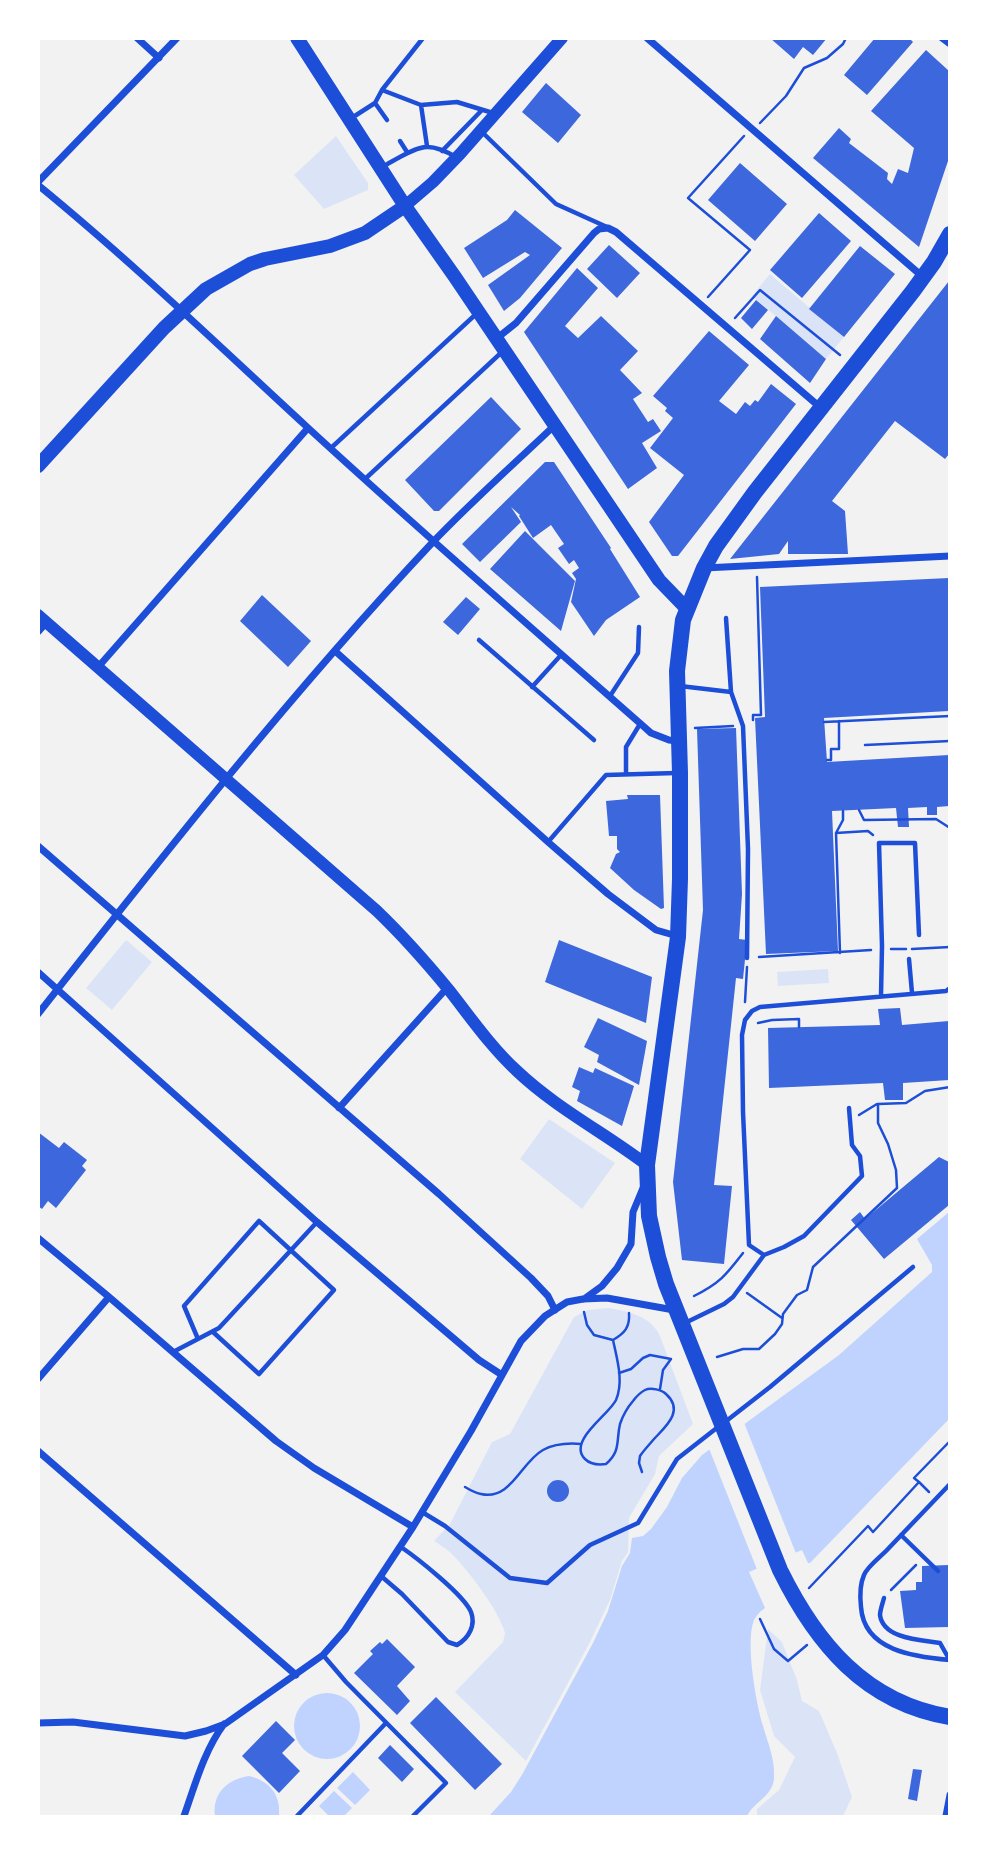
<!DOCTYPE html>
<style>
body{margin:0}
#map{position:relative;width:988px;height:1855px;overflow:hidden;background:#f2f2f2;font-family:Mulish,sans-serif}
canvas{display:block}
.frame{position:absolute;inset:0;border:40px solid #fff;pointer-events:none}
</style>
<div id="map">
<canvas width="988" height="1855"></canvas>
<div class="frame"></div>
</div>
<script>
const c = document.querySelector('canvas').getContext('2d');
c.lineJoin = 'round';
function paint(path, color) {
  c.fillStyle = color;
  c.fill(path, 'evenodd');
}
function trace(path, color, width, dash) {
  c.strokeStyle = color;
  c.lineWidth = width;
  c.lineCap = dash ? 'butt' : 'round';
  c.setLineDash(dash || []);
  c.stroke(path);
}
paint(new Path2D(`
 M336 136 368 183V190L324 209 294 175Z
 M770 274 844 337 826 359 752 296Z
 M126 940 152 962 112 1010 86 988Z
 M828 969 829 983 778 986 777 972Z
 M549 1119 615 1163 582 1209 520 1159Z
 M608 1308C628 1311 651 1316 660 1336L693 1424 659 1456 655 1474 629 1518 628 1552 622 1561 610 1600 590 1642 526 1761 455 1692 503 1642 505 1633C498 1609 470 1573 452 1554 447 1549 440 1545 434 1541L450 1524 492 1442 510 1434 574 1317 588 1310Z
 M768 1629 782 1642 797 1680 802 1701 819 1711 837 1753 852 1797 843 1816H757V1809L779 1790 795 1757 774 1736 760 1690Z`), '#dbe4f7');
paint(new Path2D(`
 M949 1212V1419L810 1563H808L802 1550 749 1572 765 1608C760 1611 757 1615 754 1620 745 1641 756 1704 763 1726 768 1744 775 1758 774 1778 773 1796 754 1802 747 1816H489L511 1792 523 1773 593 1643 608 1611 622 1566 630 1553 632 1538 643 1536 651 1529 667 1507 682 1478 702 1455 839 1355 932 1272V1265L917 1239Z
 M294 1726a33 33 0 1 1 66 0a33 33 0 1 1-66 0Z
 M353 1772 370 1790 355 1805 337 1788Z
 M249 1776C270 1781 281 1795 279 1816H215C212 1794 227 1779 249 1776Z
 M334 1791 352 1808 344 1816H329L319 1806Z`), '#bfd3fe');
paint(new Path2D(`
 M743 1420 797 1556 758 1572 708 1446Z`), '#f2f2f2');
paint(new Path2D(`
 M770 38H827L813 55 803 47 794 59Z
 M875 38H909L913 42 867 95 844 75Z
 M926 50 949 71V158L919 247 813 158 839 128 851 139 849 143 888 173 887 179 892 184 898 169 908 173 914 148 871 111Z
 M546 83 581 115 558 143 522 112Z
 M740 163 787 204 755 241 708 200Z
 M515 210 562 248 520 298 504 311 488 285 530 255 525 252 483 278 464 248 507 220Z
 M819 213 851 241 802 298 770 270Z
 M609 245 640 273 617 298 587 269Z
 M860 246 895 274 844 337 809 309Z
 M577 268 598 288 565 326 578 338 601 316 638 351 620 370 642 393 633 399 648 422 653 419 661 431 642 443 657 468 628 489 524 332Z
 M949 281V454L945 459 895 421 832 501 845 511 848 554H788V541L779 554 730 559Z
 M756 300 768 310 752 329 741 318Z
 M776 316 826 359 810 383 760 339Z
 M709 331 749 365 719 401 736 414 745 402 750 406 755 400 758 402 771 384 796 404 678 556H672L649 522 684 475 650 448 673 418 665 411 667 408 653 396Z
 M491 397 521 429 439 511H434L405 480Z
 M545 462H554L611 548 610 549 640 597 606 620 594 636 571 602 576 579 572 573 579 568 574 560 569 564 558 548 564 544 551 525 533 538 519 516 520 515 511 507 521 522 480 562 462 544Z
 M525 531 575 581 561 631 490 569Z
 M949 578V711L824 718 827 762 949 755V806L937 807V815H927V807L908 808 909 827H898L896 808 832 811 838 951 766 954 755 718 765 717 760 587Z
 M262 595 311 641 288 667 240 621Z
 M466 597 480 609 458 635 443 622Z
 M736 728 742 894 739 939 747 940 743 979 736 978 714 1185 732 1186 724 1264 682 1260 673 1182 703 910 697 729Z
 M627 795H660L664 908 661 909 634 890 610 868 616 854 620 852 617 849V836H609L606 801 628 799Z
 M559 940 652 977 646 1023 545 982Z
 M900 1008 902 1025 949 1021V1080L903 1083V1100H885L883 1083 769 1088 768 1028 880 1025 878 1009Z
 M598 1018 647 1041 639 1085 597 1062 599 1055 584 1047Z
 M579 1067 593 1073 595 1068 634 1086 622 1126 577 1101 580 1091 572 1087Z
 M38 1132 59 1148 64 1142 87 1160 82 1166 86 1170 56 1208 48 1201 42 1209 38 1206Z
 M939 1157 949 1162V1205L884 1259 851 1220 860 1212 865 1219Z
 M547 1491a11 11 0 1 1 22 0a11 11 0 1 1-22 0Z
 M949 1565V1627L905 1628 900 1591 916 1590V1582H922V1566Z
 M387 1639 415 1667 397 1686 410 1701 397 1715 354 1673 373 1654 370 1651 380 1642 382 1644Z
 M436 1697 502 1764 475 1790 410 1723Z
 M276 1721 295 1740 282 1753 300 1771 279 1793 242 1756Z
 M390 1745 414 1769 402 1782 378 1758Z
 M913 1769 922 1770 917 1801 908 1799Z`), '#3d67dc');
trace(new Path2D(`
 M760 123 786 96 804 68 827 58 843 44 846 38
 M708 297 750 250 688 198 744 136
 M735 318 760 290 840 355
 M753 720V715H761L757 577
 M824 722 950 716
 M695 728 733 726
 M865 745 950 741
 M827 760H831V749H839V721
 M859 810 864 820 936 819 950 828
 M836 833 868 831 873 835
 M891 949H906
 M912 949 950 947
 M840 953 836 833 843 820V811
 M759 957 871 950
 M745 1002 747 967
 M758 1023 772 1020 799 1019V1027
 M859 1115 877 1104
 M747 1293 782 1318
 M694 1296C720 1283 726 1275 743 1253
 M584 1312 587 1325 594 1335 613 1340C625 1333 630 1327 629 1313
 M613 1340C617 1359 624 1381 616 1400 609 1415 567 1441 585 1459 590 1464 599 1465 606 1464 621 1451 616 1441 620 1424 623 1415 627 1408 633 1401 636 1397 641 1392 645 1390 651 1387 662 1390 666 1394 685 1411 665 1427 654 1439 649 1445 644 1450 640 1456L639 1463 642 1472
 M717 1357 743 1349H759L775 1334 782 1324 783 1314 797 1295 807 1290 813 1267 897 1188 896 1170 888 1144 878 1123V1104L906 1103 925 1091 950 1087
 M619 1373 631 1369 643 1358 650 1355 671 1359 663 1370 660 1389
 M919 1482 929 1492
 M465 1487C470 1490 476 1493 481 1494 511 1501 521 1462 543 1450 554 1444 569 1443 581 1444
 M809 1588 868 1526 873 1532 919 1482 914 1478 950 1441
 M891 1590 916 1565
 M760 1619 774 1649 788 1661 807 1645`), '#1d4ed8', 2.5);
trace(new Path2D(`
 M382 90 423 38
 M375 103 387 120
 M421 105 427 146
 M350 119 375 103 382 90 421 105 457 102 493 113
 M482 132 556 204 607 227
 M400 141 407 152
 M442 151 482 110
 M384 166C395 160 416 146 428 147 437 147 449 153 456 157
 M331 448 475 315
 M365 479 503 351
 M479 640 594 740
 M680 686 731 692 726 618
 M532 687 561 655
 M731 692 743 726 748 849 747 958
 M610 696 638 653 639 627
 M626 774V747L640 724
 M548 842 606 775 676 773
 M909 959 912 993
 M881 996 882 946 879 843H915L919 935
 M764 1255 749 1245 743 1112 742 1035 745 1020 752 1011 760 1007 946 991 950 988
 M687 1322 724 1304 733 1297 764 1255 784 1247 804 1236 862 1176 860 1156 852 1145 849 1108
 M198 1339 184 1306 259 1221 334 1290 259 1374 213 1332
 M173 1352 219 1328 317 1222
 M725 1422 770 1387 913 1267
 M950 1484C928 1507 907 1529 886 1551 879 1558 867 1567 864 1575 860 1584 860 1598 861 1607 864 1651 915 1657 950 1660
 M422 1512 445 1526 510 1578 547 1583 590 1545 638 1523 677 1459 718 1427
 M901 1535 938 1571
 M381 1576 402 1594 448 1642 457 1645C469 1638 476 1625 471 1612 464 1595 417 1558 401 1547
 M884 1598C883 1602 880 1610 880 1615 883 1639 921 1640 940 1643L949 1659
 M323 1655 346 1682 446 1783 413 1816
 M297 1816 386 1723`), '#1d4ed8', 4.5);
trace(new Path2D(`
 M137 38 159 58
 M647 38 923 277
 M942 38 950 44
 M38 182 177 38
 M38 185C131 261 218 345 306 426 419 530 535 631 651 733L669 740 678 741
 M496 339 516 323 594 233 599 229 608 228 616 232 821 408
 M704 568 950 556
 M38 632 47 622
 M335 651 548 842 608 894 656 930 677 936
 M99 666 308 428
 M38 846 439 1194 531 1278 548 1296 555 1310
 M38 972 317 1222 479 1360 502 1375
 M38 1014C165 853 292 692 432 543 471 502 514 464 555 425
 M339 1108 447 988
 M38 1238 109 1297 276 1441 314 1468 413 1527
 M584 1299 602 1286 617 1268 631 1244 633 1212 643 1188
 M38 1379 109 1297
 M38 1451 296 1675
 M38 1723 73 1722 185 1736 206 1731 225 1724 323 1655 345 1630 413 1527 471 1431 521 1341 545 1316 567 1302 583 1299 607 1298 674 1310
 M184 1816C195 1785 204 1751 224 1724
 M946 1816 950 1795`), '#1d4ed8', 7);
trace(new Path2D(`
 M405 206 433 182 460 154 562 38
 M38 615 377 911C402 935 426 962 449 990 471 1018 491 1047 517 1071 556 1108 605 1133 647 1165`), '#1d4ed8', 12);
trace(new Path2D(`
 M297 38 405 206 455 277 659 580 687 609
 M38 466 164 328 206 289 250 264 265 259 330 246 365 233 405 206`), '#1d4ed8', 14);
trace(new Path2D(`
 M950 234 934 262 913 291 755 492 716 546 704 568 683 620 677 671 680 773V879L678 937 647 1165 649 1216 658 1257 666 1284 780 1570C816 1643 865 1703 950 1717`), '#1d4ed8', 16);
</script>
